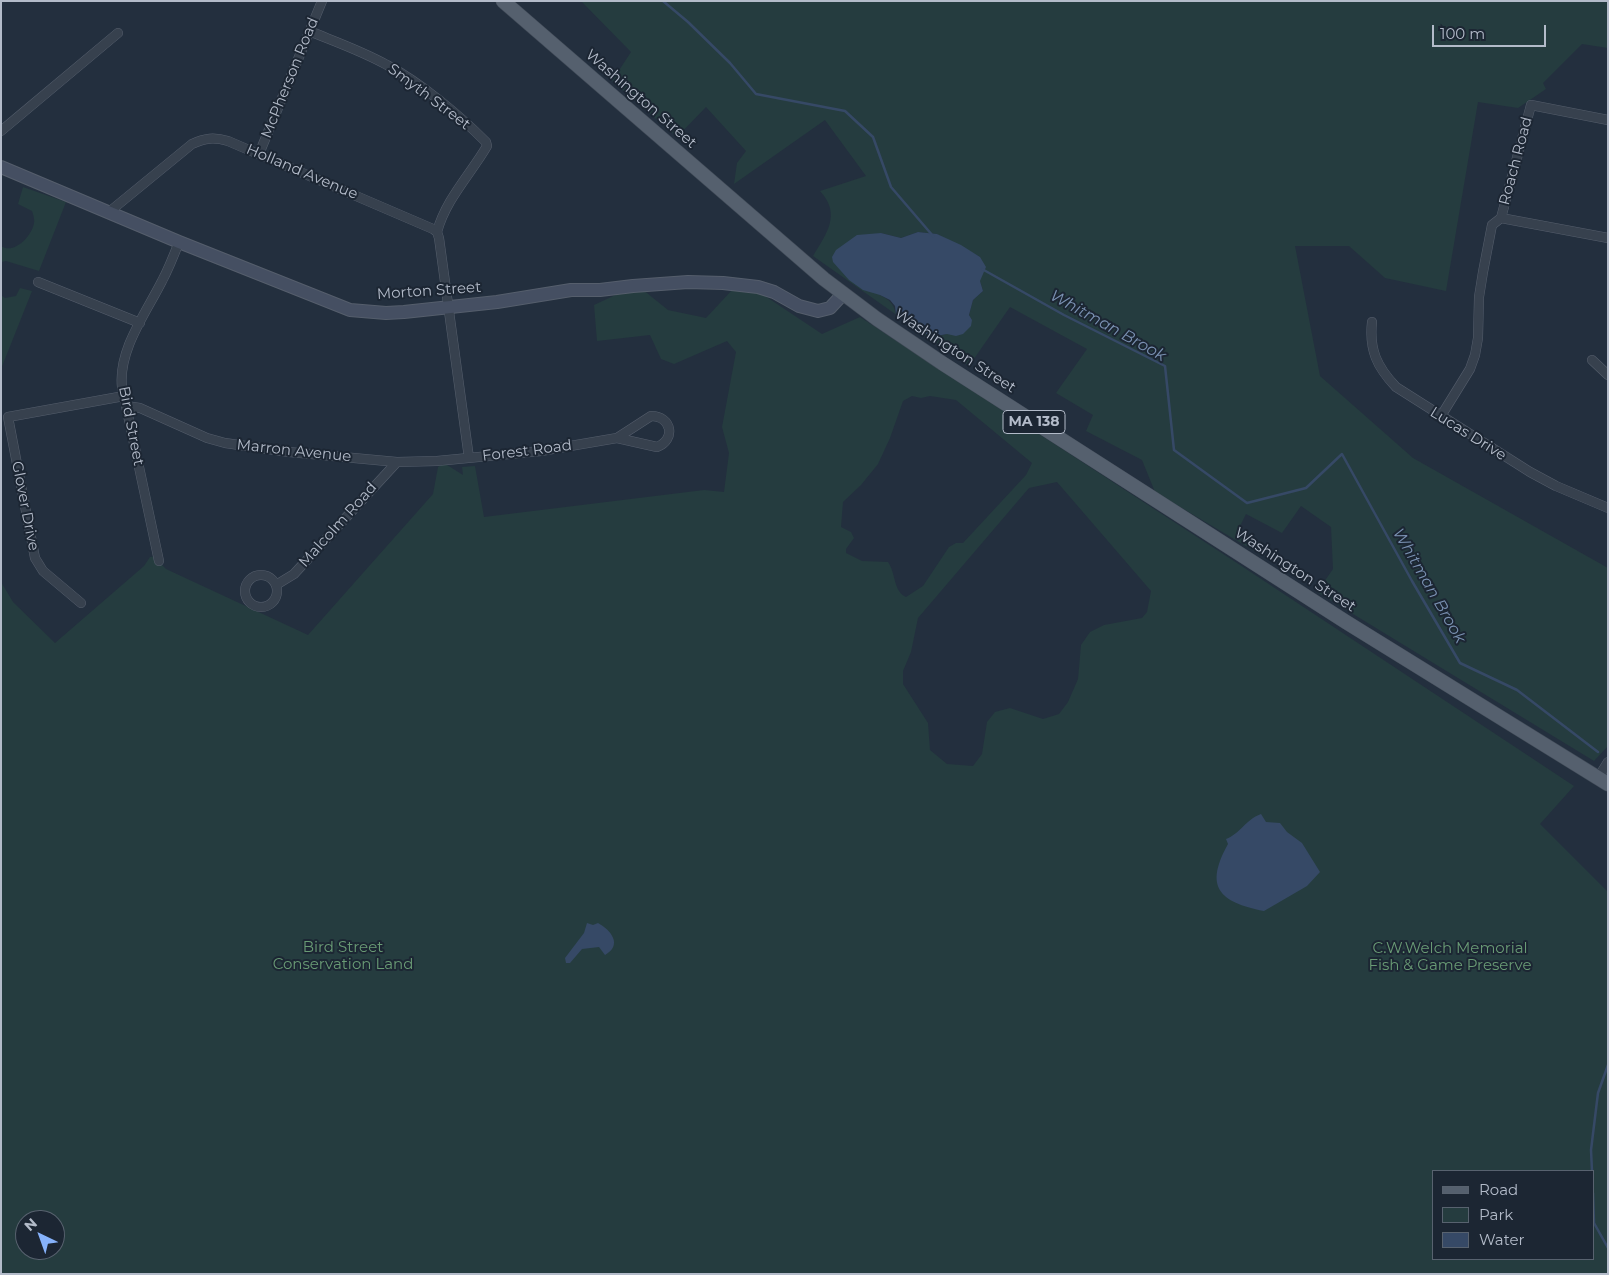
<!DOCTYPE html>
<style>
body{margin:0}
#map{position:relative;width:1609px;height:1275px;overflow:hidden;background:#232f3e;font-family:Montserrat,sans-serif}
canvas{display:block}
.frame{position:absolute;inset:0;border:2px solid #b3bbc9;pointer-events:none}
.legend{position:absolute;left:1432px;top:1170px;width:162px;height:90px;box-sizing:border-box;background:#1c2633;border:1px solid #58626f;margin:0;padding:6px 9px;list-style:none;font-size:15px;color:#b3bbc9}
.legend li{display:flex;align-items:center;gap:10px;height:25px}
.legend b{width:25px;border:1px solid #58626f}
.north{position:absolute;left:15px;top:1210px;width:50px;height:50px;box-sizing:border-box;background:#1c2633;border:1px solid #58626f;border-radius:50%;rotate:318deg;font-size:14px;font-weight:700;line-height:20px;text-align:center;color:#b3bbc9}
.north::after{content:'';display:block;margin:auto;width:18px;height:22px;background:#86b2fb;clip-path:polygon(50% 0,100% 100%,50% 72%,0 100%)}
.scale{position:absolute;left:1432px;top:25px;width:114px;height:22px;box-sizing:border-box;border:2px solid #b3bbc9;border-top:0;padding-left:6px;font-size:15px;line-height:18px;white-space:nowrap;color:#b3bbc9;-webkit-text-stroke:4px #1c2633;paint-order:stroke}
</style>
<div id="map">
<canvas width="1609" height="1275"></canvas>
<div class="frame"></div>
<ul class="legend">
<li><b style="height:6px;background:#55606e"></b>Road</li>
<li><b style="height:14px;background:#253c3f"></b>Park</li>
<li><b style="height:14px;background:#364966"></b>Water</li>
</ul>
<div class="north">N</div>
<div class="scale">100 m</div>
</div>
<script>
const c = document.querySelector('canvas').getContext('2d');
c.lineJoin = 'round';
function paint(path, color) {
  c.fillStyle = color;
  c.fill(path, 'evenodd');
}
function trace(path, color, width, dash) {
  c.strokeStyle = color;
  c.lineWidth = width;
  c.lineCap = dash ? 'butt' : 'round';
  c.setLineDash(dash || []);
  c.stroke(path);
}
function label(font, color, halo, rows, align = 'center') {
  c.font = font + ' Montserrat,sans-serif';
  c.lineWidth = 4;
  c.setLineDash([]);
  c.textBaseline = 'middle';
  c.strokeStyle = halo;
  c.fillStyle = color;
  for (const [text, x, y, turn = 0] of rows) {
    c.save();
    c.translate(x, y);
    c.rotate((+turn || 0) * Math.PI / 180);
    c.textAlign = isNaN(turn) ? turn : align;
    if (halo) c.strokeText(text, 0, 0);
    c.fillText(text, 0, 0);
    c.restore();
  }
}
paint(new Path2D(`
 M581 1H1608V48L1582 44 1543 83 1546 89 1518 108 1478 102 1446 291 1385 278 1349 246H1295L1320 376 1413 458 1608 568V746L1594 761 1317 592 1333 569 1331 527 1301 506 1282 533 1246 514 1238 530 1267 548 1261 555 1155 492 1142 460 1086 431 1093 415 1056 393 1087 349 1010 307 969 366 813 256C826 234 842 215 820 191L866 176 825 120 734 184 737 163 746 151 706 107 677 137 612 81 631 52ZM918 232 937 234 980 257V281L983 291 973 300 969 315 972 320C961 326 943 339 931 336 926 336 904 318 896 315 894 303 889 300 880 295L881 233 901 238Z
 M23 187 66 202 39 271 6 261 1 262V246C14 255 32 236 34 223 35 220 33 214 32 211L18 204Z
 M637 285 668 310 706 318 733 289 759 292 822 334 860 317 1240 565 1574 786 1540 824 1608 892V1274H1V582L13 602 55 643 144 566 150 557 163 555 162 565 166 569 308 635 433 494 438 467 444 463 463 475 462 467 475 466 484 517 704 490 724 492 729 453 722 427 736 352 727 341 674 364 661 359 650 335 597 341 594 305ZM912 396 921 398 930 396 956 400 1032 463 1026 475 963 543H956L949 547 923 586 906 597C893 591 896 573 888 562L862 561 846 553V549L854 538 851 532 841 527 843 502 861 485 878 464 890 438 903 401ZM1057 482 1151 591 1147 612 1142 618 1104 625 1090 632 1081 645 1078 679 1068 702 1059 714 1043 719 1010 708 995 712 987 722 982 754 973 766 947 764 930 750 928 723 903 684V671L911 652 918 618 1029 488ZM1433 1171H1593V1259H1433ZM25 1220H55V1250H25Z
 M20 288 32 291 1 369V295L5 298 16 296Z`), '#253c3f');
paint(new Path2D(`
 M918 232 937 234 961 245 980 257 986 267 980 281 983 291 973 300 969 315 972 320 971 326 963 334 956 336 947 334 931 337 896 315 895 306 890 300 880 295 863 290 849 280 833 262 832 257 836 250 857 235 881 233 901 238Z
 M1261 814 1266 822 1280 823 1287 832 1302 843 1320 872 1307 886 1264 911C1219 902 1204 887 1228 844L1226 839C1240 834 1245 820 1261 814Z
 M587 923 593 925 598 923C611 930 623 945 605 955L599 947 582 949 570 963H566L565 958 584 933Z`), '#364966');
trace(new Path2D(`
 M663 1 688 22 730 63 756 94 845 111 873 137 891 187 933 236
 M982 269 1064 315 1165 366 1174 450 1247 503 1306 488 1342 454 1412 581 1460 663 1517 690 1598 752
 M1592 1171 1591 1150 1598 1093 1608 1065
 M1593 1193 1594 1223 1608 1248`), '#364966', 2.5);
const street = new Path2D(`
 M309 31C336 42 362 51 387 65 421 83 459 115 486 142L487 146C470 175 446 199 437 232
 M1 131 118 33
 M259 154 322 1
 M109 212 192 144C205 138 214 137 228 141L433 229 437 232 439 238 469 458
 M1501 218 1531 105 1608 120
 M1501 218 1608 238
 M38 282 140 323
 M1372 322C1369 350 1377 367 1396 387L1530 472 1556 486 1608 508
 M1592 360 1608 375
 M126 406 140 408 207 438 225 443 289 452 397 462 437 461 541 451 617 438 651 416C672 416 676 440 657 447L617 438
 M1441 416 1470 369 1475 355 1478 338 1479 297 1483 272 1492 225 1501 218
 M159 561 122 387C118 350 146 313 162 281 169 268 174 255 179 242
 M245 591a16 16 0 1 1 32 0a16 16 0 1 1-32 0Z
 M276 585 294 574 397 462
 M81 603 43 571 35 558 8 417 124 396
 M1598 778 1608 762`);
const secondary = new Path2D(`
 M1 167 179 242 350 310 386 313 404 312 497 302 571 290H600L633 286 688 282 723 283 758 287 774 292 799 306 818 311 830 308 843 294`);
const primary = new Path2D(`
 M503 1 824 279 877 319 942 363 1346 622 1608 784`);
trace(street, '#555e6c', 10);
trace(secondary, '#555e6c', 14);
trace(primary, '#404a57', 15);
trace(street, '#37414e', 9);
trace(secondary, '#454f62', 12);
trace(primary, '#55606e', 14);
for (const [x, y, w] of [
 [1034,422,62]
]) {
  const box = new Path2D();
  box.roundRect(x - w / 2, y - 11.5, w, 23, 4);
  c.fillStyle = '#1c2633';
  c.fill(box);
  trace(box, '#b3bbc9', 1);
}
label('bold 14px', '#b3bbc9', null, [
 ["MA 138",1034,422]
]);
label('15px', '#b3bbc9', '#1c2633', [
 ["McPherson Road",290,78,-68],
 ["Smyth Street",429,97,37],
 ["Washington Street",641,99,41],
 ["Roach Road",1516,161,-75],
 ["Holland Avenue",302,172,23],
 ["Morton Street",429,291,-4],
 ["Washington Street",955,351,33],
 ["Bird Street",131,426,79],
 ["Lucas Drive",1468,434,32],
 ["Marron Avenue",294,451,6],
 ["Forest Road",527,451,-7],
 ["Glover Drive",25,506,79],
 ["Malcolm Road",338,525,-48],
 ["Washington Street",1295,570,33]
]);
label('15px', '#699b75', '#1c2633', [
 ["Bird Street",343,948],
 ["Conservation Land",343,965],
 ["C.W.Welch Memorial",1450,949],
 ["Fish & Game Preserve",1450,966]
]);
label('italic 16px', '#7a91b2', '#1c2633', [
 ["Whitman Brook",1108,326,29],
 ["Whitman Brook",1429,586,60]
]);
</script>
